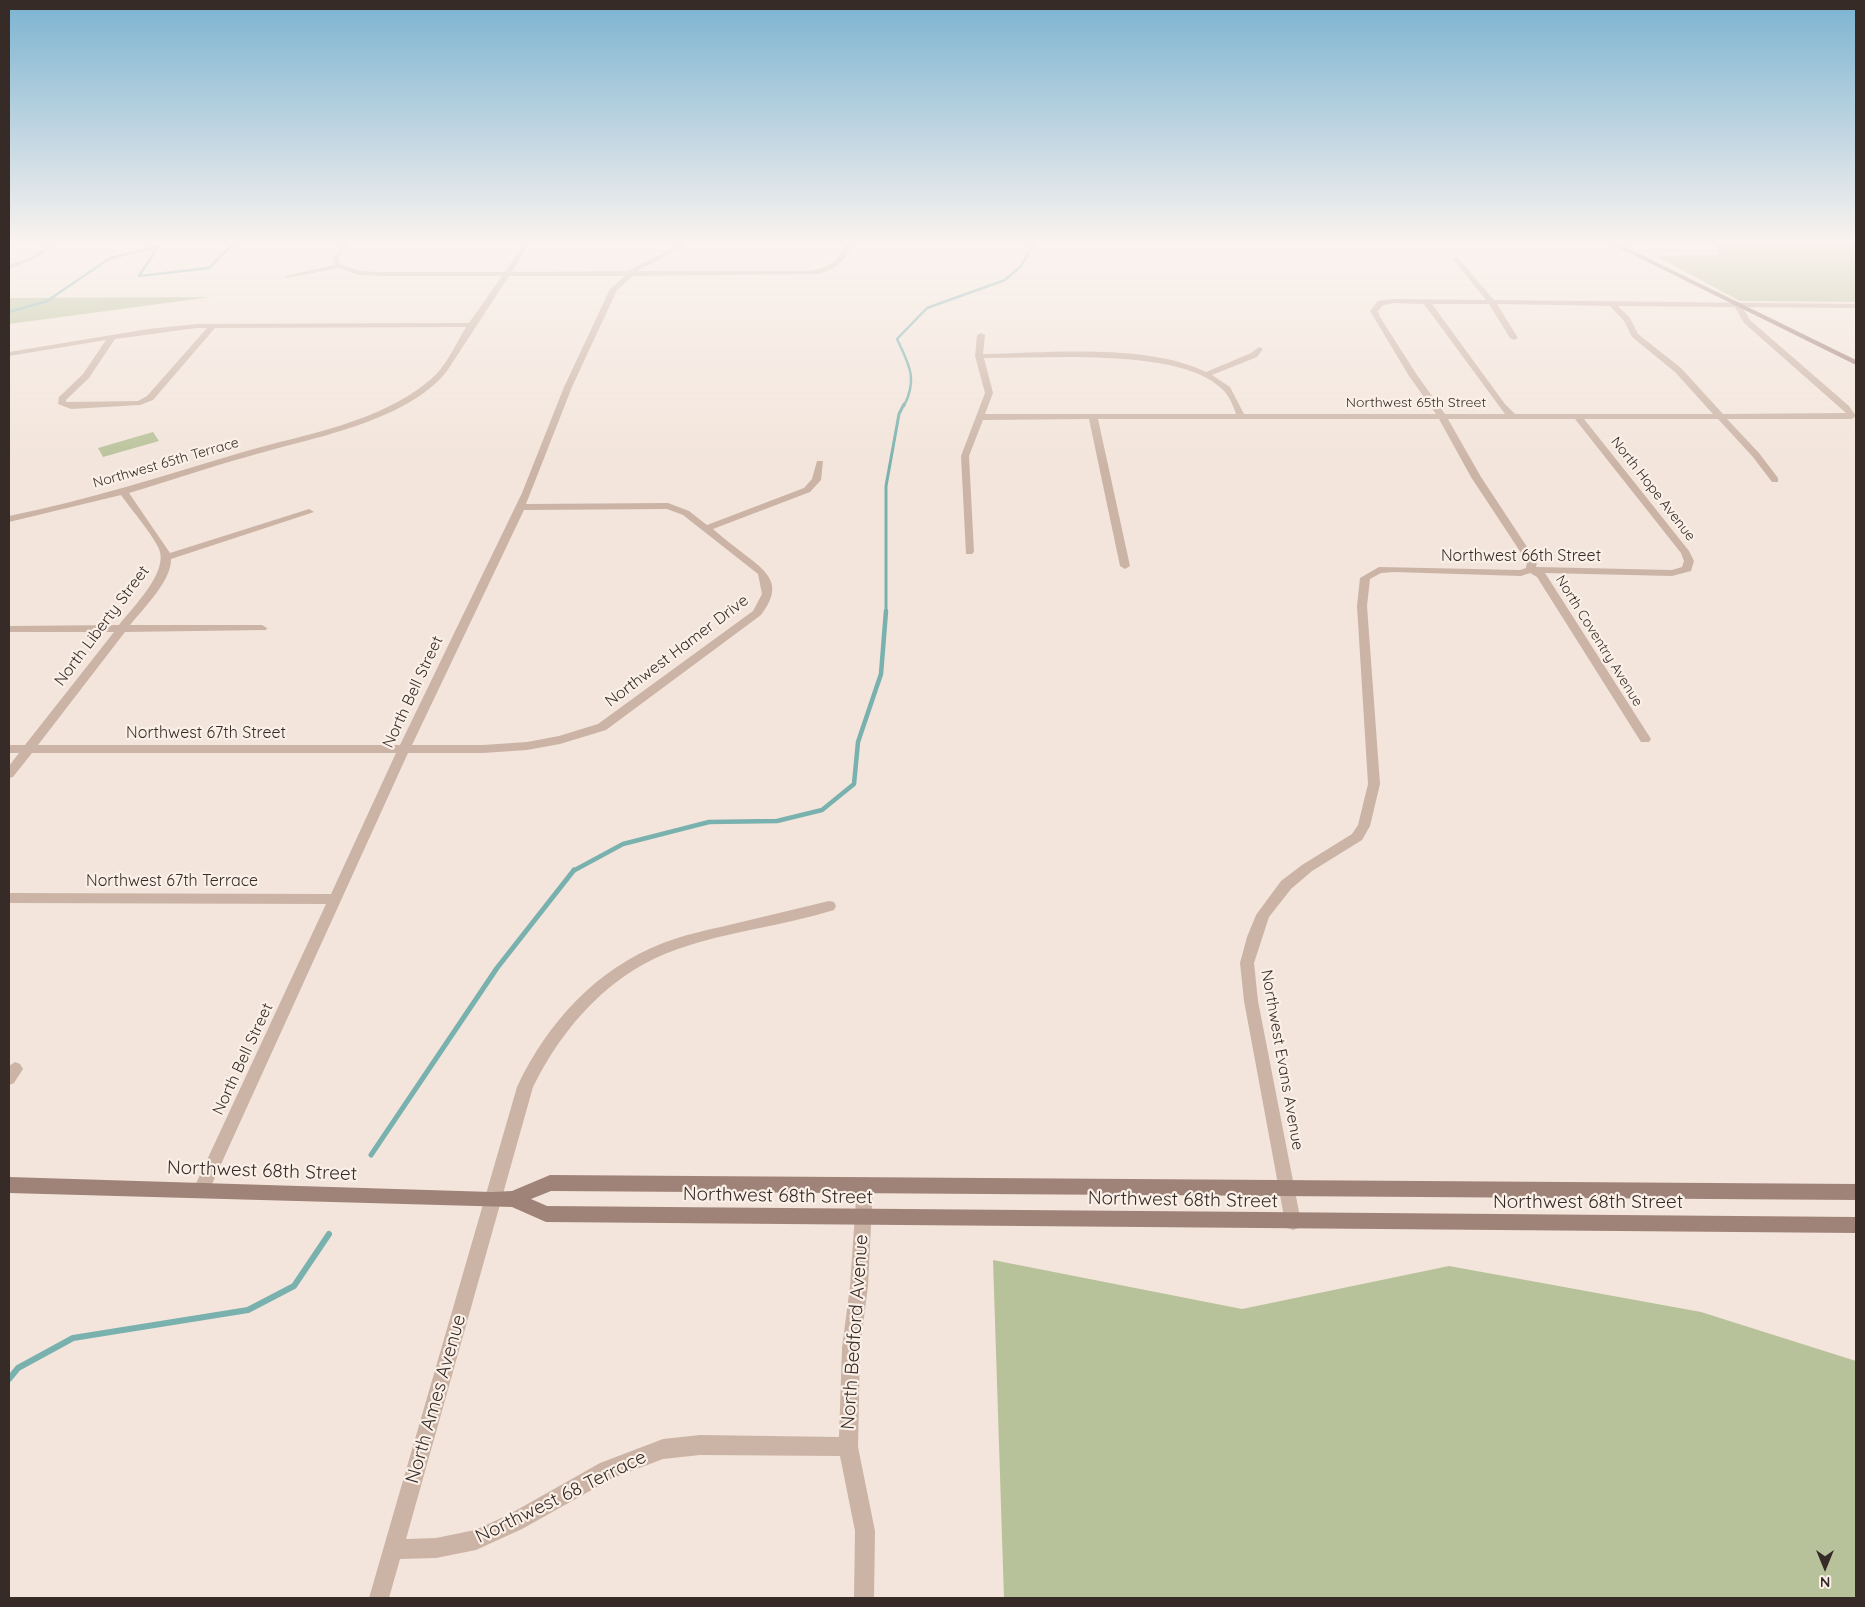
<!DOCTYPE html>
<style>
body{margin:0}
#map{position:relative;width:1865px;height:1607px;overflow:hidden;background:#f3e5db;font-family:Quicksand,sans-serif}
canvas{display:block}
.frame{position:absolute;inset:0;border:10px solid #372b27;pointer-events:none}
.north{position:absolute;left:1800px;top:1542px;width:50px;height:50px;-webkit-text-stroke:4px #faf0e7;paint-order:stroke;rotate:180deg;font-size:14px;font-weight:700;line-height:20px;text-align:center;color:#372b27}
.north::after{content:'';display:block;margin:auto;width:18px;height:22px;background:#372b27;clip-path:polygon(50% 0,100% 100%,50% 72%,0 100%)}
</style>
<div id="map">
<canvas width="1865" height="1607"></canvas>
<div class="frame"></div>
<div class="north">N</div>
</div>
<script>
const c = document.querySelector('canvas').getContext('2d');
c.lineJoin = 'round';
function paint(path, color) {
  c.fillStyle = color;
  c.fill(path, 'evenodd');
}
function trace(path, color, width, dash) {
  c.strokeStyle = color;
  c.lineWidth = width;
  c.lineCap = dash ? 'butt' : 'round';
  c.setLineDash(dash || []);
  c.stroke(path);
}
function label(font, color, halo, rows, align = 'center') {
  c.font = font + ' Quicksand,sans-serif';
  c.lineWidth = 4.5;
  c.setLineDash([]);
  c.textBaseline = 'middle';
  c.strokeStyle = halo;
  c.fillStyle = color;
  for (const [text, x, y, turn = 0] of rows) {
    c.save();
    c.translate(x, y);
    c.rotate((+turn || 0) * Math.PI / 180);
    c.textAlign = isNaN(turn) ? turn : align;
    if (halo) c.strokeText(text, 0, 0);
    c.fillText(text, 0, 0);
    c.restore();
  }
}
paint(new Path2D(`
 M1712 241H1856V302L1740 301 1656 256 1720 255Z
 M211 297 9 324V298Z
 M153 432 159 441 103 457 98 448Z
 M993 1260 1242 1309 1449 1266 1701 1312 1856 1361V1598H1004Z`), '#b8c29a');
trace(new Path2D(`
 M9 312 47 301 110 258 158 247 139 276 209 268 236 241
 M904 406C918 378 909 365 897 339L927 308 1005 280 1021 266 1034 243 1038 241`), '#79b1ae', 2.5);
trace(new Path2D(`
 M886 612V486L899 414 904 404`), '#79b1ae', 3);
trace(new Path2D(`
 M573 871 623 844 709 822 777 821 822 810 854 784 858 742 881 674 886 611`), '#79b1ae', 4.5);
trace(new Path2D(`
 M371 1155 497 968 574 870`), '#79b1ae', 5);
trace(new Path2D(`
 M9 1379 18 1368 73 1338 248 1310 294 1286 329 1234`), '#79b1ae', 6);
paint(new Path2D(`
 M54 241H61L37 258 9 269V265L33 256Z
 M348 241H357L349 245 338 259 342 265 360 271 379 272H505L525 241H531L512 272 629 271 635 267 686 241H694L637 271H811C829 267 841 259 847 241H853C848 260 836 269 818 274L633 276 617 290 572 387 526 504 668 503 689 511 707 525 804 488 812 479 817 461H823L821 480 810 492 713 529C723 538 734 546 744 554 769 573 784 585 761 615L606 730 560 744 527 750 483 753H408L207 1195 201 1198 195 1195 193 1190 326 904 9 903V893L331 894 396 753H32L13 777 9 778V766L19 753H9V745H25L114 632H9V626L119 625C132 608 169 572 159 549 153 535 131 509 121 495L9 522V516C89 500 165 475 243 452 305 434 379 423 430 380 446 367 455 345 466 327L215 328 153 400 140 405 71 409 58 404 59 397 83 374 106 340 9 356V352L148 329 197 324 469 323 502 276H379L359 275 339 268 287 278 284 276 335 265 332 259 345 243ZM509 276H625L610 289 564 387 522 493 400 745H38L125 632 266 630 267 628 262 625H130C143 609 172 580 171 559L314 512 309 509 306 510 170 553 129 493C169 481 209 467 250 456 310 438 407 422 447 371ZM197 328H207L147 396 138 401 66 402V400L89 378 115 339ZM667 509 683 515 758 574 762 594 753 611 598 724 559 736 527 742 483 745H412L524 510Z
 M1453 257H1457L1494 300 1856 304V308L1742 307 1750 320 1849 406 1856 416 1852 419H1727L1759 453 1778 478V482H1772L1753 457 1718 419H1584L1689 551 1694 561 1691 571 1672 576 1545 573 1651 739 1649 742H1641L1537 577 1530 573 1521 576 1394 572 1381 573 1370 579 1367 606 1380 784 1370 826 1362 840 1312 871 1291 889 1269 917 1254 963 1258 1001 1301 1222 1299 1228 1293 1230 1287 1228 1285 1222 1244 1001 1240 963 1247 937 1256 915 1281 881 1302 865 1352 834 1358 825 1368 784 1357 606 1360 578 1379 567 1520 570 1526 568 1527 562 1471 477 1439 419H1098L1130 566 1125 569 1120 566 1089 419 983 420 969 456 974 552 972 554H966L961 456 985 393 975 356 977 335 981 333 985 335 983 354C1048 353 1147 343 1206 372L1251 353 1259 347 1263 349 1257 357 1212 375 1230 387 1244 414H1436L1409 376 1370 311 1378 301 1394 299 1486 300 1453 259ZM1394 303 1424 304 1505 414H1445L1417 375 1380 317 1378 311 1383 305ZM1432 304H1489L1510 338 1514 340 1518 338 1497 304 1610 306 1624 321 1632 337 1675 372 1713 414H1515L1505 404ZM1618 306 1735 307 1744 323 1846 413 1723 414 1681 368 1638 334 1630 318ZM1069 357C1111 358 1189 358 1221 388 1229 395 1233 405 1236 414H985L993 393 984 358ZM1448 419H1575L1681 553 1684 561 1682 567 1672 570 1536 567 1537 562 1481 477Z
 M829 901 834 902 836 906 834 910C783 926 729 931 678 949 612 971 563 1026 533 1087L406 1539 436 1538 475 1530 508 1515 600 1463 663 1439 700 1435 839 1437 842 1348 850 1286 857 1185 859 1180 865 1177 871 1180 873 1185 868 1286 860 1348 858 1447 875 1531 874 1598H854L855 1531 840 1456 700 1455 663 1459 613 1478 522 1529 476 1550 436 1558 400 1559 389 1598H369L517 1087C547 1023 596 969 663 943 684 935 707 930 729 925 762 917 796 909 829 901Z
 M15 1062 20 1064 23 1069 14 1083 9 1085V1066Z`), '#cbb4a6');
paint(new Path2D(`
 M1605 241H1613L1856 360V365Z
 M550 1175 1856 1184V1200L551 1191 531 1199 547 1206 1856 1217V1233L546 1222 512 1207 9 1193V1177L492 1192 512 1191Z`), '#9f8378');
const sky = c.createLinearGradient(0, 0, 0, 466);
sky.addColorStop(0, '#7bb3d1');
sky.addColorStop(0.52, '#faf3ef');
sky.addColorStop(1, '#faf3ef00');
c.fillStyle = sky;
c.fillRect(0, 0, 1865, 466);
label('14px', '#372b27', '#faf0e7', [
 ["Northwest 65th Street",1416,403],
 ["Northwest 65th Terrace",166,463,-16],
 ["North Hope Avenue",1653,489,52],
 ["North Coventry Avenue",1599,641,58]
]);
label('16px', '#372b27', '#faf0e7', [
 ["Northwest 66th Street",1521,556],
 ["North Liberty Street",102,626,-53],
 ["Northwest Hamer Drive",677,651,-37],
 ["North Bell Street",413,692,-65],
 ["Northwest 67th Street",206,733],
 ["Northwest 67th Terrace",172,881],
 ["North Bell Street",243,1059,-65],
 ["Northwest Evans Avenue",1282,1060,80]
]);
label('19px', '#372b27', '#faf0e7', [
 ["Northwest 68th Street",262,1171,2],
 ["Northwest 68th Street",778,1196,1],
 ["Northwest 68th Street",1183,1200,1],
 ["Northwest 68th Street",1588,1202],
 ["North Bedford Avenue",855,1332,-86],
 ["North Ames Avenue",436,1399,-74],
 ["Northwest 68 Terrace",561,1497,-26]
]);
</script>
